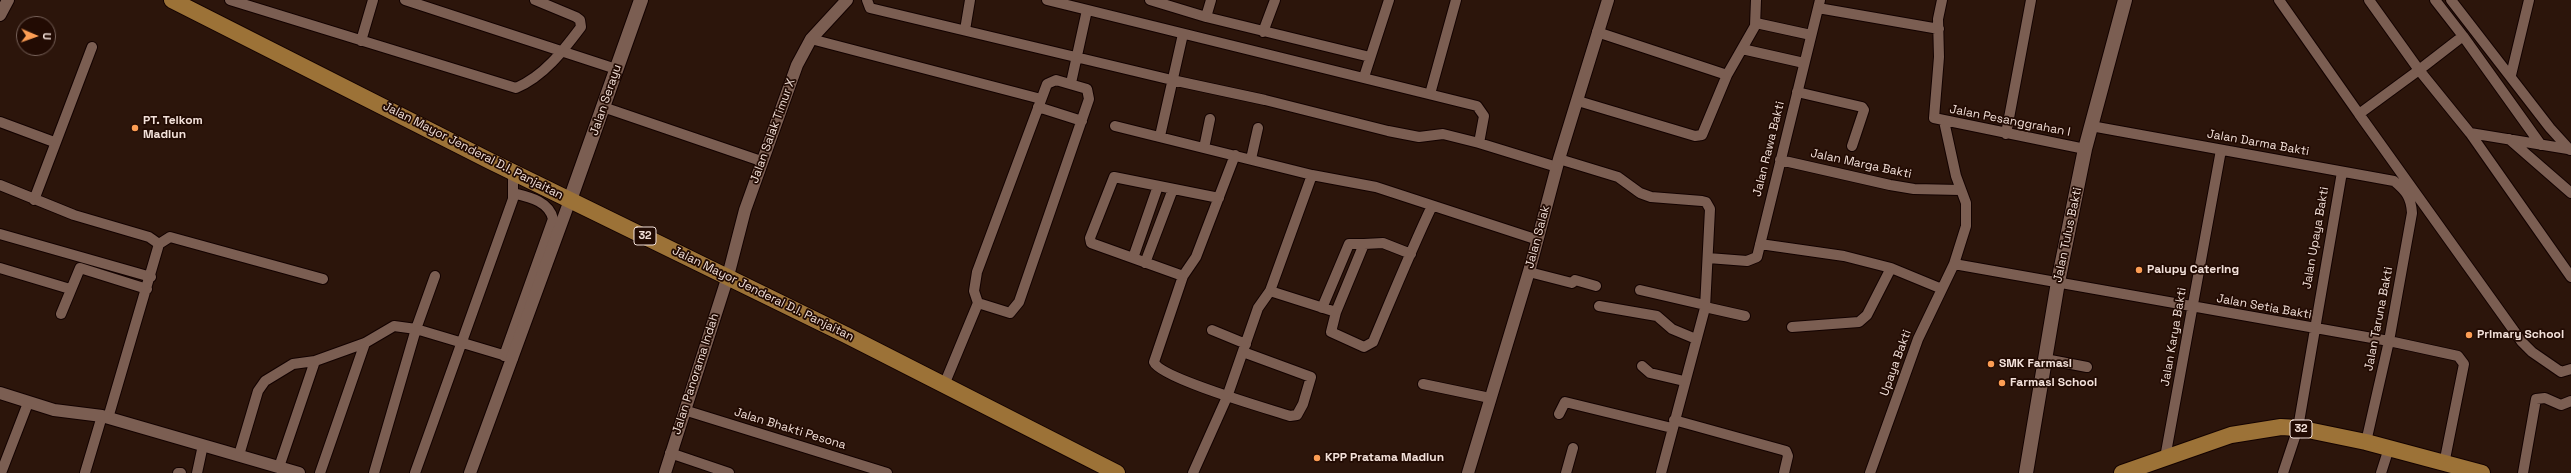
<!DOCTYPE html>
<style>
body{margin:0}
#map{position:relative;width:2571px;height:473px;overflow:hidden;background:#2c150b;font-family:"Space Grotesk",sans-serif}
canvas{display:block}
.north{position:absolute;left:16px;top:16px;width:40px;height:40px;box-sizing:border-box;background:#220b03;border:1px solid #766159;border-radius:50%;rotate:92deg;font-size:11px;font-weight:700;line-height:16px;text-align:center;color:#f3e1da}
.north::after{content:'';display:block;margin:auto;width:14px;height:18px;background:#fc9d54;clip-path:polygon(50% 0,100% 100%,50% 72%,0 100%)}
</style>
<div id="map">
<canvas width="2571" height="473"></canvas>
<div class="north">U</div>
</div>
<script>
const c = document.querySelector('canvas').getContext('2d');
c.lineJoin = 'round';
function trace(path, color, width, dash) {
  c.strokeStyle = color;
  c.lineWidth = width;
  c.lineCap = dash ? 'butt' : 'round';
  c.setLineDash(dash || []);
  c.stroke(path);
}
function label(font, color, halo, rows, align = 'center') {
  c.font = font + ' "Space Grotesk",sans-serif';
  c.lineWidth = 3.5;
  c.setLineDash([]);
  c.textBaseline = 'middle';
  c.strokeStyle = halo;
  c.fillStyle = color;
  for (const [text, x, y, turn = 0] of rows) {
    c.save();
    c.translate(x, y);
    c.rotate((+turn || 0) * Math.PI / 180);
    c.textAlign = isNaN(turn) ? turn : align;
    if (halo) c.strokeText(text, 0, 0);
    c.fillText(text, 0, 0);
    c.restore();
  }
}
const minor = new Path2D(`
 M230 0 516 88C544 76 563 51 581 27L580 20 576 17 535 0
 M405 0 616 69
 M867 0 870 8 1172 80 1265 100 1388 131 1419 137 1443 134 1479 143
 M1047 0 1477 106 1484 116 1479 143 1557 167
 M1150 0 1206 17 1370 57
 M1942 0 1938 19 1939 57 1934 118 2085 149
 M2279 0 2359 114
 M2369 0 2419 70 2463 36 2541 145
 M2435 0 2463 36
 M2451 0 2550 128 2570 150
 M1818 8 1939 29
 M1206 17 1211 0
 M1756 23 1811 35
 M965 30 970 0
 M1263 32 1275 0
 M1597 32 1727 75
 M811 39 1041 99
 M361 41 373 0
 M1742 49 1804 63
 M2511 75 2529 0
 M1364 77 1389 0
 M1071 83 1087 10
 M1797 92 1862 107 1864 110 1852 146
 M1430 94 1456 0
 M1578 101 1695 136 1702 135 1727 75 1755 26 1756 0
 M603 107 761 161
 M1038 107 1082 121
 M0 122 54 142
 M1115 126 1312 175 1376 187 1538 240
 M2091 126 2394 181C2406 191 2411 197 2412 213L2389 341 2366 442
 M2470 133 2419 70 2359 114 2522 342 2532 352 2561 372 2571 369
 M2006 134 2031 0
 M1160 136 1183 34
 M2509 139 2571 193
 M1204 148 1210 119
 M2568 149 2470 133 2571 277
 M1235 155 1196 257 1183 276 1154 362C1160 378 1269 409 1290 416L1297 415 1303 404 1311 377 1243 352
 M1251 159 1258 128
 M1559 159 1618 177 1640 193 1651 197 1702 201 1706 202 1710 209 1705 308 1661 473
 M1780 160 1890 185 1914 189 1960 190
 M0 185 74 215 149 237 159 244 108 418
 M34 200 92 47
 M0 234 151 277
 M159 244 170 237 323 279
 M1760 244 1844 256 1891 268 1942 289
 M1411 254 1383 243 1364 244 1336 312 1331 332 1364 347 1373 342C1392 297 1411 250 1432 206
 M1133 258 1158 186
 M1708 258 1747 261 1757 257 1820 0
 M1145 263 1173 189
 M1954 264 2389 341 2458 356 2464 364 2444 464
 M0 268 70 289
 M1529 272 1572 283 1575 280 1596 286
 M1183 276 1091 243 1090 238 1114 177 1219 198
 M1640 290 1705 305
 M1270 291 1312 175
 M1599 306 1657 316 1672 329 1696 339
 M1705 307 1745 316
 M1322 308 1349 244H1364
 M61 314 80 268 147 289
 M1792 327 1859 322 1867 315 1891 268
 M1212 330 1246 344
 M504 356 553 219C549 201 529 197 513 193
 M2045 359 2087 367
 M1642 366 1650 373 1684 381
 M1423 384 1490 398
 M944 385 978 303 1010 313 1019 302 1089 99 1087 89 1056 80 1047 84 977 272 974 291 978 303
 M684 410 887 473
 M1559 414 1565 402 1672 428
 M1674 420 1786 451 1788 456 1784 473
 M670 453 729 473
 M239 455 258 391 265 381 293 364 315 361 365 343 394 326 416 329 513 358
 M2165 458 2221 150
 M279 467 315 361
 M1 473 28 403
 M85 473 102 416
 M178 473H181
 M197 473 203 445
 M320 473 365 343
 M374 473 416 329 435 276
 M415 473 513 199V172
 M1193 473 1227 397 1258 308 1270 291 1336 312
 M1566 473 1573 448
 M1870 473 1918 339 1954 264 1966 226V203L1956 176 1944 121
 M2283 473 2298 428 2342 172
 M2381 473 2389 448
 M2523 473 2536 399 2545 398 2561 405 2571 401`);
const tertiary = new Path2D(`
 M0 15 8 0
 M0 393 54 410 102 416 299 473
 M470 473 570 200
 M665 473 728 276 745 210 797 65 811 39 847 0
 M1468 473 1530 268 1559 159 1608 0`);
const secondary = new Path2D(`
 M570 200 641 0
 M2026 473 2058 282 2085 149 2125 0`);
const trunk = new Path2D(`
 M172 0 490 161 846 335 1117 473
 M2122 473 2231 435 2281 427 2298 428 2366 442 2482 473`);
trace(minor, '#130200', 12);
trace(tertiary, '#130200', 14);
trace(secondary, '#130200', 16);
trace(trunk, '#130200', 18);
trace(minor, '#7b5e52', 10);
trace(tertiary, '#7b5e52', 12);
trace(secondary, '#7b5e52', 14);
trace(trunk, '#9c7237', 16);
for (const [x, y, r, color] of [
 [135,128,4,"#fc9d54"],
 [2139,270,4,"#fc9d54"],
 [2469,335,4,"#fc9d54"],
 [1991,364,4,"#fc9d54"],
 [2002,383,4,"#fc9d54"],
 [1317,458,4,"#fc9d54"]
]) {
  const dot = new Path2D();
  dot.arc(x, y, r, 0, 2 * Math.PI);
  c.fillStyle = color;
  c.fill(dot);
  trace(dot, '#220b03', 1.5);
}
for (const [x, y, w] of [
 [645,236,22],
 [2301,429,22]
]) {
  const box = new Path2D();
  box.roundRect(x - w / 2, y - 9, w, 18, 3);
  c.fillStyle = '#220b03';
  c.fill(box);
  trace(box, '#f3e1da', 1);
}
label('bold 11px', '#f3e1da', null, [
 ["32",645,236],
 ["32",2301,429]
]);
label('12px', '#f3e1da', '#220b03', [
 ["Jalan Serayu",606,100,-71],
 ["Jalan Pesanggrahan I",2010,121,11],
 ["Jalan Salak Timur X",773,131,-70],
 ["Jalan Darma Bakti",2258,143,10],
 ["Jalan Rawa Bakti",1769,149,-76],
 ["Jalan Mayor Jenderal D.I. Panjaitan",473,151,27],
 ["Jalan Marga Bakti",1861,164,12],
 ["Jalan Tulus Bakti",2068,235,-78],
 ["Jalan Salak",1538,237,-75],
 ["Jalan Upaya Bakti",2316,238,-80],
 ["Jalan Mayor Jenderal D.I. Panjaitan",763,294,26],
 ["Jalan Setia Bakti",2264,307,10],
 ["Jalan Taruna Bakti",2379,319,-79],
 ["Jalan Karya Bakti",2174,337,-80],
 ["Upaya Bakti",1896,363,-70],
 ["Jalan Panorama Indah",696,374,-72],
 ["Jalan Bhakti Pesona",790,429,17]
]);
label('bold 12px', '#f3e1da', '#220b03', [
 ["PT. Telkom",143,121],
 ["Madiun",143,135],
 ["Palupy Catering",2147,270],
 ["Primary School",2477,335],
 ["SMK Farmasi",1999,364],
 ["Farmasi School",2010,383],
 ["KPP Pratama Madiun",1325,458]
], 'left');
</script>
